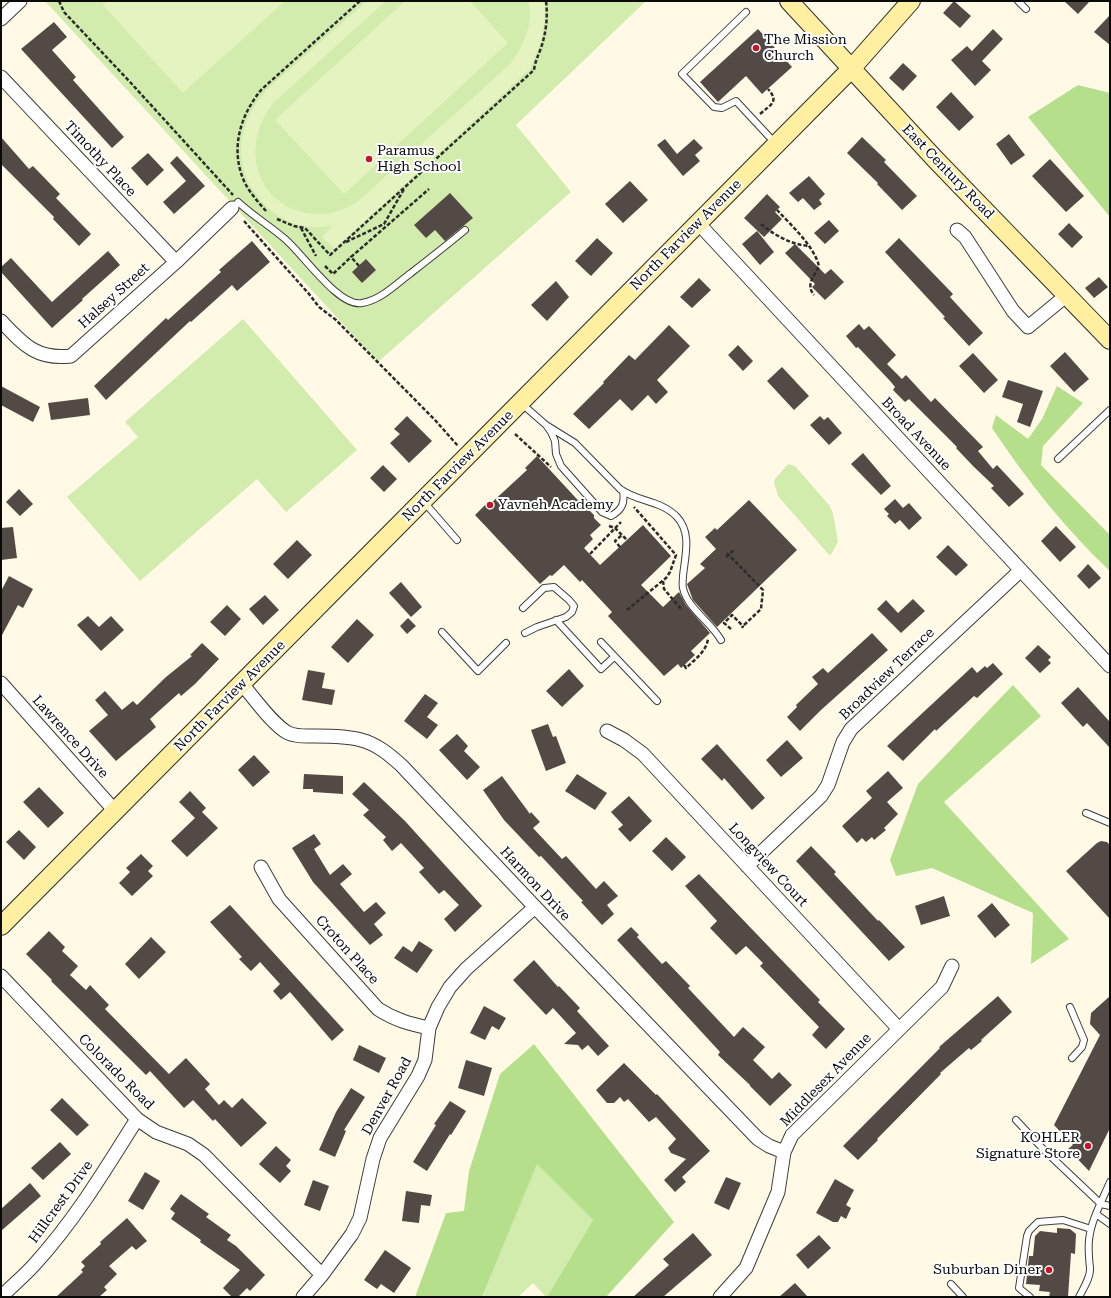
<!DOCTYPE html>
<style>
body{margin:0}
#map{position:relative;width:1111px;height:1298px;overflow:hidden;background:#fff9e6;font-family:"Roboto Serif",serif}
canvas{display:block}
.frame{position:absolute;inset:0;border:2px solid #0a0a0a;pointer-events:none}
</style>
<div id="map">
<canvas width="1111" height="1298"></canvas>
<div class="frame"></div>
</div>
<script>
const c = document.querySelector('canvas').getContext('2d');
c.lineJoin = 'round';
function paint(path, color) {
  c.fillStyle = color;
  c.fill(path, 'evenodd');
}
function trace(path, color, width, dash) {
  c.strokeStyle = color;
  c.lineWidth = width;
  c.lineCap = dash ? 'butt' : 'round';
  c.setLineDash(dash || []);
  c.stroke(path);
}
function label(font, color, halo, rows, align = 'center') {
  c.font = font + ' "Roboto Serif",serif';
  c.lineWidth = 4;
  c.setLineDash([]);
  c.textBaseline = 'middle';
  c.strokeStyle = halo;
  c.fillStyle = color;
  for (const [text, x, y, turn = 0] of rows) {
    c.save();
    c.translate(x, y);
    c.rotate((+turn || 0) * Math.PI / 180);
    c.textAlign = isNaN(turn) ? turn : align;
    if (halo) c.strokeText(text, 0, 0);
    c.fillText(text, 0, 0);
    c.restore();
  }
}
paint(new Path2D(`
 M45 1H646L516 125 571 192 378 362Z
 M243 319 357 450 286 512 257 479 140 581 67 497 138 437 125 422Z
 M788 464 795 466 829 505 833 513 838 542 830 556 778 496 774 482 775 479Z
 M537 1163 593 1220 547 1297H546L533 1283 518 1297H485L483 1295Z`), '#d1ecad');
paint(new Path2D(`
 M1078 85 1110 93V217L1028 117Z
 M1057 386 1083 403 1043 446 1041 465 1110 535V571C1065 529 1026 479 992 428L996 415 1028 439 1042 419Z
 M1013 685 1041 716 944 802 1069 939 1031 964 1033 913 932 868 896 876 890 860 918 784Z
 M534 1044 674 1222 606 1297H547L593 1220 537 1164 482 1297H415L446 1213 464 1211 469 1171 500 1074Z`), '#b5df8b');
paint(new Path2D(`
 M107 1H285L183 93 103 5Z
 M367 1H386L273 103C236 151 260 216 324 214 335 213 346 208 356 203L509 65C522 50 535 22 528 1H544C546 16 544 30 540 44 537 52 533 59 531 68L335 249 322 237 332 226C325 227 317 228 310 227 286 224 269 212 255 193 234 164 238 125 261 97 273 82 291 69 305 56 326 38 346 19 367 1Z
 M405 1H470L508 43 344 194 275 120Z`), '#e4f3bf');
paint(new Path2D(`
 M954 1 971 16 960 28 943 13Z
 M1064 1H1090L1078 14Z
 M1110 15V45L1094 32Z
 M54 22 67 37 52 50 76 77 73 80 124 137 112 148 21 49Z
 M758 29 792 67 762 94 746 76 718 102 700 82Z
 M993 29 1003 39 982 61 991 70 975 86 951 60 967 46 972 51Z
 M903 63 917 76 903 91 889 78Z
 M951 92 974 117 959 131 936 107Z
 M1009 134 1025 155 1011 165 996 144Z
 M1 137 29 169 33 166 60 194 56 198 91 234 79 246 53 219 54 217 1 164Z
 M862 137 886 160 884 162 917 196 902 210 877 184 878 183 847 153Z
 M665 139 677 154 694 139 703 148 695 155 700 161 683 176 657 145Z
 M148 153 164 170 147 186 131 168Z
 M177 156 205 186 174 214 163 202 186 181 170 163Z
 M1050 159 1084 196 1066 212 1032 176Z
 M809 176 825 194 819 200 822 204 814 210 803 198 798 202 789 193Z
 M630 181 648 200 623 223 605 204Z
 M450 193 473 218 445 241 435 230 426 238 414 225Z
 M767 194 780 207 775 212 782 219 764 237 744 218Z
 M829 220 839 231 825 244 814 233Z
 M1069 223 1083 237 1072 248 1058 234Z
 M757 231 774 252 760 265 742 244Z
 M597 238 613 253 591 276 575 261Z
 M899 238 953 294 950 297 983 333 969 346 943 318 945 317 885 252Z
 M252 241 270 262 237 291 232 285 191 322 190 321 106 400 94 386 166 318 168 320 221 272 219 270Z
 M795 244 825 274 831 269 844 282 825 300 812 287 815 284 785 253Z
 M108 251 120 265 82 299 83 300 52 328 1 272V267L11 258 52 302Z
 M366 259 376 270 362 283 352 272Z
 M1099 277 1108 287 1094 298 1085 288Z
 M699 278 711 290 692 308 680 297Z
 M556 281 569 297 547 321 531 305Z
 M859 324 864 330 869 326 896 355 887 364 902 379 906 375 931 402 935 398 983 447 978 451 993 469 997 465 1024 494 1009 507 991 488 994 486 973 466 956 448 957 447 909 399 905 402 893 390 895 387 891 382 858 347 856 348 846 336Z
 M669 325 690 346 657 380 668 392 656 404 648 395 632 411 620 399 589 429 573 414 604 383 603 382 629 355 635 360Z
 M738 345 753 361 743 371 728 355Z
 M1065 352 1089 379 1074 392 1050 366Z
 M973 353 998 380 984 393 959 366Z
 M782 367 809 396 794 410 767 381Z
 M1008 380 1043 391 1030 427 1017 422 1023 404 1002 397Z
 M1 386 40 407 33 422 1 405Z
 M88 398 90 415 51 420 48 403Z
 M407 416 432 441 409 463 390 443 400 434 394 429Z
 M820 416 824 420 828 417 842 433 829 445 810 425Z
 M863 453 891 486 881 495 851 464Z
 M537 456 587 510 590 511 594 515V518L601 525 590 535 593 539 584 548 600 565 643 525 671 556 641 585 663 607 679 592 686 605 710 633 691 651 695 655 681 668 678 664 664 676 608 616 612 612 582 580 580 582 564 565 552 576 550 575 540 584 475 515 487 503 489 505 527 470 525 468Z
 M383 465 397 479 384 492 370 478Z
 M19 489 33 504 20 516 6 502Z
 M895 499 903 508 909 503 922 518 909 530 900 520 895 524 887 516 889 514 884 509Z
 M749 500 797 550 717 627 693 600 687 584 705 568 700 564 716 549 705 537 715 528 717 530Z
 M1056 526 1076 547 1060 562 1041 541Z
 M13 527 17 558 1 560V528Z
 M297 540 312 555 288 579 273 564Z
 M948 545 968 565 956 576 936 557Z
 M1088 564 1101 578 1089 589 1077 576Z
 M9 576 33 589 23 608 18 605 1 637V591Z
 M401 582 422 607 411 617 389 593Z
 M265 595 279 610 263 625 249 609Z
 M913 599 925 611 901 633 877 609 886 600 898 613Z
 M227 605 241 619 225 636 210 622Z
 M88 616 99 627 111 616 124 630 101 651 77 625Z
 M408 618 416 626 407 634 400 626Z
 M357 619 374 635 348 663 331 647Z
 M872 633 888 650 821 710 800 731 787 717 797 707 796 705 818 684 812 677 823 668 828 673Z
 M202 643 219 659 195 684 181 696 179 693 150 719 156 727 116 761 89 731 108 715 95 700 105 691 122 710 133 701 137 705 166 677 192 656 190 655Z
 M1038 645 1051 657 1048 660 1051 663 1040 673 1025 658Z
 M993 663 1003 674 977 698 974 696 936 731 935 729 903 761 887 746 972 667 977 673 985 666 987 668Z
 M569 669 584 686 562 707 546 691Z
 M308 670 325 673 322 688 335 690 332 705 302 700Z
 M1078 687 1110 722V748L1087 723 1083 727 1061 703Z
 M425 694 438 703 427 717 438 725 427 739 404 721Z
 M548 724 553 737 556 736 566 763 546 771 531 730Z
 M457 734 468 746 464 751 480 767 467 780 439 750Z
 M787 740 803 758 781 777 766 760Z
 M717 744 765 798 752 810 724 778 722 781 701 759Z
 M254 755 270 772 253 787 238 770Z
 M888 771 903 788 887 802 898 814 884 828 886 830 874 840 872 837 866 842 862 838 857 843 842 826 872 798 866 791Z
 M304 774 343 776V794L313 792V789H303Z
 M577 774 607 793 595 810 565 791Z
 M502 776 530 814 531 812 540 822 533 828 562 859 566 856 596 889 604 881 618 896 607 905 614 914 602 925 581 902 583 901 541 856 539 857 504 820 483 790Z
 M364 782 405 821 482 906 455 932 444 919 459 905 444 890 439 894 419 872 424 868 401 843 392 851 383 840 386 837 363 815 369 810 352 794Z
 M39 787 64 813 48 828 23 802Z
 M190 791 206 808 202 812 218 828 187 857 171 841 195 818 179 802Z
 M629 796 652 821 630 842 618 829 623 825 611 812Z
 M19 830 36 847 24 860 6 842Z
 M314 834 321 844 314 849 330 875 343 864 352 874 340 884 364 912 376 902 386 913 374 924 383 935 370 945 313 882 292 848Z
 M666 837 686 857 672 871 652 851Z
 M1101 841 1107 842 1110 845V919L1066 871 1097 843Z
 M811 846 836 872 834 874 878 921 879 920 905 947 889 961 796 861Z
 M141 854 153 866 148 871 153 876 132 896 119 883 130 872 126 868Z
 M699 874 820 1000 818 1002 845 1029 826 1049 812 1035 819 1027 760 966 763 963 746 946 736 955 710 928 717 921 685 886Z
 M944 896 950 916 921 925 915 906Z
 M992 903 1010 925 995 938 977 916Z
 M230 905 344 1030 332 1041 290 992 281 1000 273 991 280 984 260 962 251 971 239 959 242 957 210 922Z
 M631 927 639 935 637 937 662 964 666 961 690 986 688 988 734 1037 743 1027 765 1047 753 1060 772 1079 779 1072 792 1085 770 1106 750 1086V1085L718 1055 720 1052 617 940Z
 M49 931 65 947 62 951 78 966 70 975 86 990 90 985 109 1005 105 1009 169 1074 186 1058 210 1084 205 1089 219 1105 224 1100 232 1108 242 1098 267 1123 241 1147 215 1119 213 1121 193 1100 184 1108 150 1071 146 1075 51 981 52 980 26 954Z
 M151 937 166 952 139 979 125 964Z
 M419 941 433 950 417 973 394 958 403 946 412 952Z
 M534 960 558 987 559 986 580 1008 577 1011 609 1046 598 1056 588 1045 582 1050 578 1045 564 1044 576 1033 553 1008 546 1015 513 980Z
 M998 996 1012 1012 981 1040 982 1041 971 1050 969 1048 940 1073 941 1074 877 1139 878 1140 858 1160 843 1146 940 1048 939 1047Z
 M1110 996V1128L1089 1171 1068 1149 1073 1145 1054 1125 1100 1035 1090 1024 1091 1013Z
 M484 1006 506 1018 499 1030 492 1026 485 1040 470 1033Z
 M359 1045 386 1058 379 1073 353 1060Z
 M466 1060 492 1068 484 1096 458 1088Z
 M624 1063 656 1095 657 1094 710 1151 682 1177 686 1182 675 1192 664 1180 686 1159 671 1153 668 1148 676 1139 656 1117 649 1122 628 1099 624 1102 620 1097 614 1103H607L596 1090Z
 M351 1088 365 1097 344 1130 346 1131 335 1157 319 1150 336 1112Z
 M62 1098 89 1125 77 1136 50 1110Z
 M450 1101 466 1111 451 1135 450 1134 427 1171 413 1162 436 1125 434 1124Z
 M60 1142 71 1154 43 1180 31 1168Z
 M276 1146 291 1160 286 1166 291 1171 280 1183 259 1164Z
 M145 1172 160 1181 143 1210 128 1201Z
 M726 1177 741 1183 729 1210 714 1203Z
 M835 1179 854 1190 846 1205 851 1208 846 1219 841 1216 838 1222H833L816 1213Z
 M313 1180 329 1186 320 1211 304 1205Z
 M30 1183 41 1196 1 1231V1209Z
 M406 1191 432 1195 430 1206 421 1205 419 1223 402 1221Z
 M181 1194 209 1214 206 1217 231 1235 227 1240 236 1246 265 1275 250 1291 247 1288 238 1297H232L223 1288 240 1270 200 1242 201 1240 171 1219 175 1213 170 1209Z
 M127 1218 147 1241 136 1250 132 1246 109 1266 117 1274 104 1287 107 1290 99 1297H56L83 1272 81 1270 85 1266 81 1262 101 1244 100 1242Z
 M1057 1228 1070 1229 1076 1234 1075 1254 1071 1253 1068 1297H1049L1050 1292 1039 1291 1040 1285 1026 1284 1029 1256H1033L1035 1236 1040 1231 1057 1233Z
 M693 1233 712 1255 663 1297H633L669 1265 663 1259Z
 M819 1235 831 1248 808 1269 796 1255Z
 M385 1250 411 1268 394 1293 381 1284 377 1289 364 1280Z
 M795 1283 808 1297H779Z`), '#534a45');
const lane = new Path2D(`
 M1018 1 1026 9
 M746 12 682 74 714 107 722 108 736 101 775 143
 M232 208 238 202C253 216 270 226 285 239 303 254 339 308 362 303 381 300 396 284 411 273 429 259 447 245 465 230
 M522 404 546 425 551 432 555 441 556 454 561 466 602 512 611 516C622 510 625 503 623 491
 M546 425 575 443 620 489C637 502 661 500 677 517 692 533 685 556 683 576 683 580 682 584 683 588 687 608 711 622 721 640
 M1058 459 1110 410
 M424 502 457 540
 M523 608 544 588 554 587 569 600 574 606 572 612 566 617 537 627 525 633
 M556 620 601 669 614 657
 M442 632 478 671 506 643
 M601 642 657 701
 M1086 813 1110 823
 M1070 1007 1084 1040 1082 1047 1072 1058
 M1016 1120 1044 1150 1101 1204 1110 1206
 M1096 1214 1110 1224
 M951 1284 963 1297
 M1030 1297 1019 1288 1027 1236 1029 1231 1038 1222 1063 1220 1091 1229
 M1079 1297C1083 1289 1091 1277 1090 1268 1089 1259 1088 1250 1089 1240 1091 1220 1102 1201 1110 1182`);
const street = new Path2D(`
 M1 19 20 1
 M1 77 176 262
 M698 223 1110 666
 M957 230 965 237 1013 311 1028 327 1067 295
 M1 321C23 344 36 360 71 356L176 262 232 208
 M1 683 115 811
 M242 684C254 698 272 724 288 733 297 737 306 736 315 736 327 736 351 737 361 740 377 744 390 755 402 766L535 907 758 1139 769 1146 784 1152
 M607 731 624 740 643 754 899 1029
 M747 866 821 796 828 785 843 742 851 729 1021 570
 M261 867 279 899 378 1009C395 1020 410 1024 429 1028
 M1 976 137 1119 156 1132 188 1144 204 1155 322 1275
 M1 1297C12 1286 24 1276 34 1265 75 1220 105 1170 137 1119
 M303 1297 322 1275 341 1249 352 1234 360 1218 373 1159 380 1138 418 1076 425 1060 429 1028 438 1007 450 987 466 969 535 907
 M720 1297 746 1268 778 1192 784 1152 792 1135 942 987 952 966`);
const secondary = new Path2D(`
 M789 1 935 159 1110 340
 M1 926 851 69 911 1`);
trace(lane, '#3d3d3d', 8);
trace(street, '#3d3d3d', 15);
trace(secondary, '#2c2c2c', 20);
trace(new Path2D(`
 M59 1 64 12 130 82 233 195
 M760 114C770 105 780 102 768 89
 M777 210C791 225 814 246 819 266 815 276 805 284 814 295
 M266 211C258 202 249 192 244 181 230 149 240 115 262 89L360 1
 M277 219 294 226 305 228 330 255 534 70C535 62 538 56 541 48 546 33 548 17 546 1
 M244 221 309 294 319 307 336 320 435 420 458 446
 M761 224C774 235 790 244 808 246
 M301 228 316 256
 M346 242 384 224 404 189
 M325 266 333 274 351 257
 M359 266 351 257 429 189
 M515 434 551 467
 M609 526 615 528 627 540
 M620 547 615 541 622 535
 M727 553 763 590 761 609 743 626
 M590 554 621 522
 M726 557 735 549
 M663 581 664 589 681 609
 M627 610 666 578 670 572 676 555 634 507
 M731 629 724 623 732 615 743 626 742 628
 M684 665 686 668C695 659 706 652 708 639`), '#2c2c2c', 2.5, [4, 2]);
trace(lane, '#fff', 6);
trace(street, '#fff', 13);
trace(secondary, '#ffefa1', 18);
for (const [x, y, r, color] of [
 [756,48,4,"#c51628"],
 [369,159,4,"#c51628"],
 [490,505,4,"#c51628"],
 [1088,1146,4,"#c51628"],
 [1049,1270,4,"#c51628"]
]) {
  const dot = new Path2D();
  dot.arc(x, y, r, 0, 2 * Math.PI);
  c.fillStyle = color;
  c.fill(dot);
  trace(dot, '#fff', 1.5);
}
label('14px', '#0a0a0a', '#fff', [
 ["The Mission",764,40],
 ["Church",764,56],
 ["Paramus",377,151],
 ["High School",377,167],
 ["Yavneh Academy",498,505],
 ["KOHLER",1080,1138,"right"],
 ["Signature Store",1080,1154,"right"],
 ["Suburban Diner",1041,1270,"right"]
], 'left');
label('14px', '#0a0a0a', '#fff', [
 ["Timothy Place",100,159,47],
 ["East Century Road",948,172,46],
 ["North Farview Avenue",686,235,-45],
 ["Halsey Street",114,296,-42],
 ["Broad Avenue",916,434,47],
 ["North Farview Avenue",458,466,-45],
 ["Broadview Terrace",887,674,-44],
 ["North Farview Avenue",230,696,-45],
 ["Lawrence Drive",70,737,48],
 ["Longview Court",768,865,47],
 ["Harmon Drive",535,884,47],
 ["Croton Place",347,950,48],
 ["Colorado Road",116,1072,45],
 ["Middlesex Avenue",826,1080,-46],
 ["Denver Road",387,1096,-61],
 ["Hillcrest Drive",61,1202,-54]
]);
</script>
